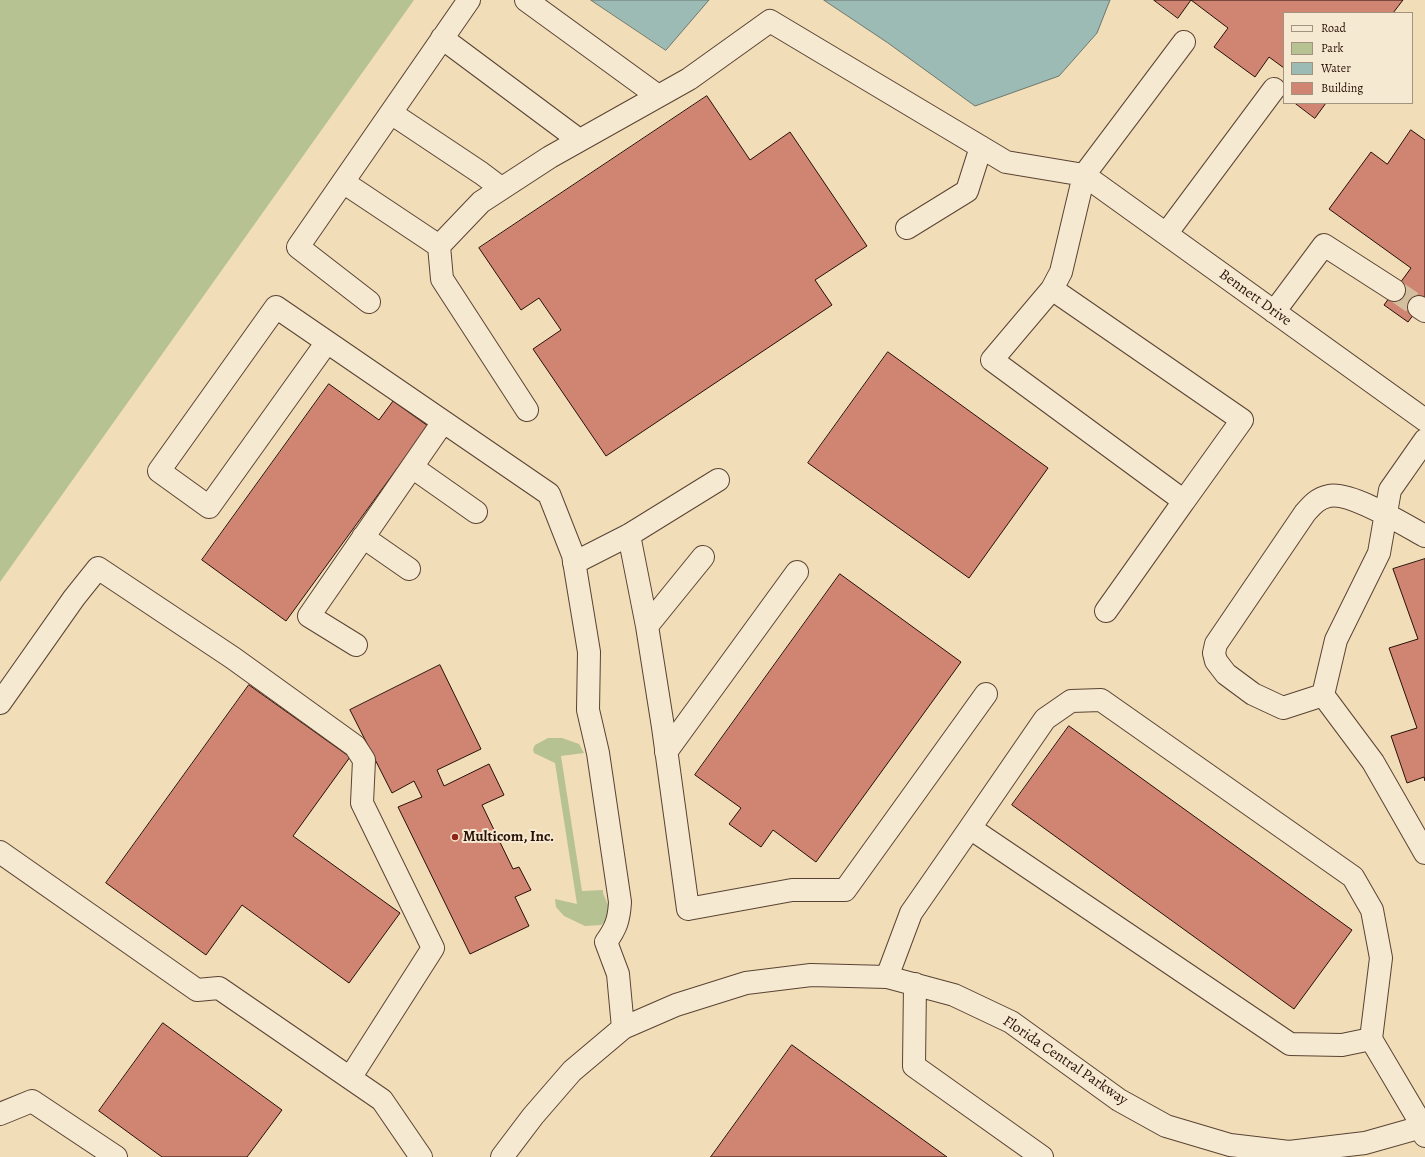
<!DOCTYPE html>
<style>
body{margin:0}
#map{position:relative;width:1425px;height:1157px;overflow:hidden;background:#f1ddb8;font-family:Alegreya,serif}
canvas{display:block}
.legend{position:absolute;left:1283px;top:12px;width:130px;height:92px;box-sizing:border-box;background:#f6e9d1;border:1px solid #a49280;margin:0;padding:5px 7px;list-style:none;font-size:12px;color:#281007}
.legend li{display:flex;align-items:center;gap:8px;height:20px}
.legend b{width:20px;border:1px solid #a49280}
</style>
<div id="map">
<canvas width="1425" height="1157"></canvas>
<ul class="legend">
<li><b style="height:5px;background:#f6e9d1"></b>Road</li>
<li><b style="height:11px;background:#b6c292"></b>Park</li>
<li><b style="height:11px;background:#9bbbb4"></b>Water</li>
<li><b style="height:11px;background:#d08472"></b>Building</li>
</ul>
</div>
<script>
const c = document.querySelector('canvas').getContext('2d');
c.lineJoin = 'round';
function paint(path, color) {
  c.fillStyle = color;
  c.fill(path, 'evenodd');
}
function trace(path, color, width, dash) {
  c.strokeStyle = color;
  c.lineWidth = width;
  c.lineCap = dash ? 'butt' : 'round';
  c.setLineDash(dash || []);
  c.stroke(path);
}
function label(font, color, halo, rows, align = 'center') {
  c.font = font + ' Alegreya,serif';
  c.lineWidth = 4;
  c.setLineDash([]);
  c.textBaseline = 'middle';
  c.strokeStyle = halo;
  c.fillStyle = color;
  for (const [text, x, y, turn = 0] of rows) {
    c.save();
    c.translate(x, y);
    c.rotate((+turn || 0) * Math.PI / 180);
    c.textAlign = isNaN(turn) ? turn : align;
    if (halo) c.strokeText(text, 0, 0);
    c.fillText(text, 0, 0);
    c.restore();
  }
}
paint(new Path2D(`
 M0 0H414L0 582Z
 M548 738H562L579 744 584 753 561 756 582 891 603 890V893L608 905 607 920 601 925 585 926 564 916 556 907 555 899 577 904 555 763 534 753 533 749 535 745Z`), '#b6c292');
const water = new Path2D(`
 M591 0H709L666 50Z
 M824 0H1110L1097 33 1059 76 975 106 888 43Z`);
paint(water, '#9bbbb4');
trace(water, '#6d776f', 1);
const building = new Path2D(`
 M1154 0H1403L1393 13H1284V68L1269 57 1255 77 1214 47 1228 28 1191 0 1178 18Z
 M707 96 750 160 790 132 867 246 815 280 832 305 606 456 533 349 561 330 539 298 521 310 479 248Z
 M1295 103H1326L1315 118Z
 M1411 130 1425 140V299L1408 322 1384 305 1411 268 1329 209 1371 152 1387 164Z
 M888 352 1048 468 969 578 808 463Z
 M329 384 379 420 393 401 428 426 286 621 202 560Z
 M1425 559V781L1424 777 1407 783 1391 736 1417 728 1389 648 1418 639 1393 569Z
 M840 574 961 662 816 862 773 830 761 847 729 824 741 808 695 775Z
 M440 665 481 749 437 770 444 786 489 764 504 795 482 805 513 869 519 867 531 890 515 897 529 926 470 954 398 807 422 797 414 781 392 793 350 710Z
 M249 685 350 757 293 836 400 913 349 983 242 905 206 955 106 883Z
 M1069 726 1352 930 1294 1009 1012 805Z
 M163 1023 282 1110 247 1157H162L99 1111Z
 M792 1045 947 1157H711Z`);
paint(building, '#d08472');
trace(building, '#281007', 1);
trace(new Path2D(`
 M1394 290 1419 307`), '#d3be9d', 22, [22, 11]);
const minor = new Path2D(`
 M526 0 658 96
 M442 38 579 140
 M391 113 481 173 501 188
 M343 182 439 246
 M907 228 967 191 981 147
 M1166 234 1274 89
 M1052 289 1242 420 1184 501
 M369 302 298 247 469 0
 M1419 307 1425 311
 M1274 312 1324 245 1394 290
 M327 342 209 507 159 471 276 307 549 494 573 555 589 652 588 710 598 753 620 902C619 920 616 928 606 942L618 974 623 1028
 M527 410 442 279 439 246 481 202 550 157 689 79 770 21 1006 162 1084 175 1425 420
 M1425 440 1390 490 1379 553 1336 640 1323 695 1373 762 1425 853
 M412 467 476 512
 M629 535 647 626 663 727 688 909 792 890H845L986 694
 M363 537 409 569
 M574 563 629 535 718 480
 M1106 611 1184 501 992 360 1052 289 1061 272 1084 175 1184 42
 M647 626 703 557
 M356 645 309 616 443 422
 M1323 695 1283 708 1253 694 1226 674 1216 661 1214 653 1216 644 1305 513C1312 505 1318 498 1329 496 1350 491 1405 525 1425 536
 M0 703 74 598 98 568 233 658 355 746 364 760 362 803 433 948 350 1078
 M666 752 797 572
 M0 852 197 990 219 988 382 1100 421 1157
 M887 977 911 913 970 828
 M915 984 914 1066 1042 1157
 M1371 1039 1381 958 1372 910 1353 877 1101 700 1071 701 1045 719 970 828 1290 1044 1342 1045 1371 1039 1423 1127 1425 1136
 M0 1114 32 1101 116 1157
 M502 1157 533 1116 572 1071 623 1028 676 1005 746 983 811 975 887 977 954 995 1011 1022 1119 1100 1166 1126 1230 1145 1289 1152 1365 1143 1425 1126`);
trace(minor, '#5a4333', 24);
trace(minor, '#f6e9d1', 22);
for (const [x, y, r, color] of [
 [455,837,4,"#8f2418"]
]) {
  const dot = new Path2D();
  dot.arc(x, y, r, 0, 2 * Math.PI);
  c.fillStyle = color;
  c.fill(dot);
  trace(dot, '#f6e9d1', 1.5);
}
label('15px', '#281007', '#f6e9d1', [
 ["Bennett Drive",1255,298,36],
 ["Florida Central Parkway",1065,1061,34]
]);
label('bold 15px', '#281007', '#f6e9d1', [
 ["Multicom, Inc.",463,837]
], 'left');
</script>
